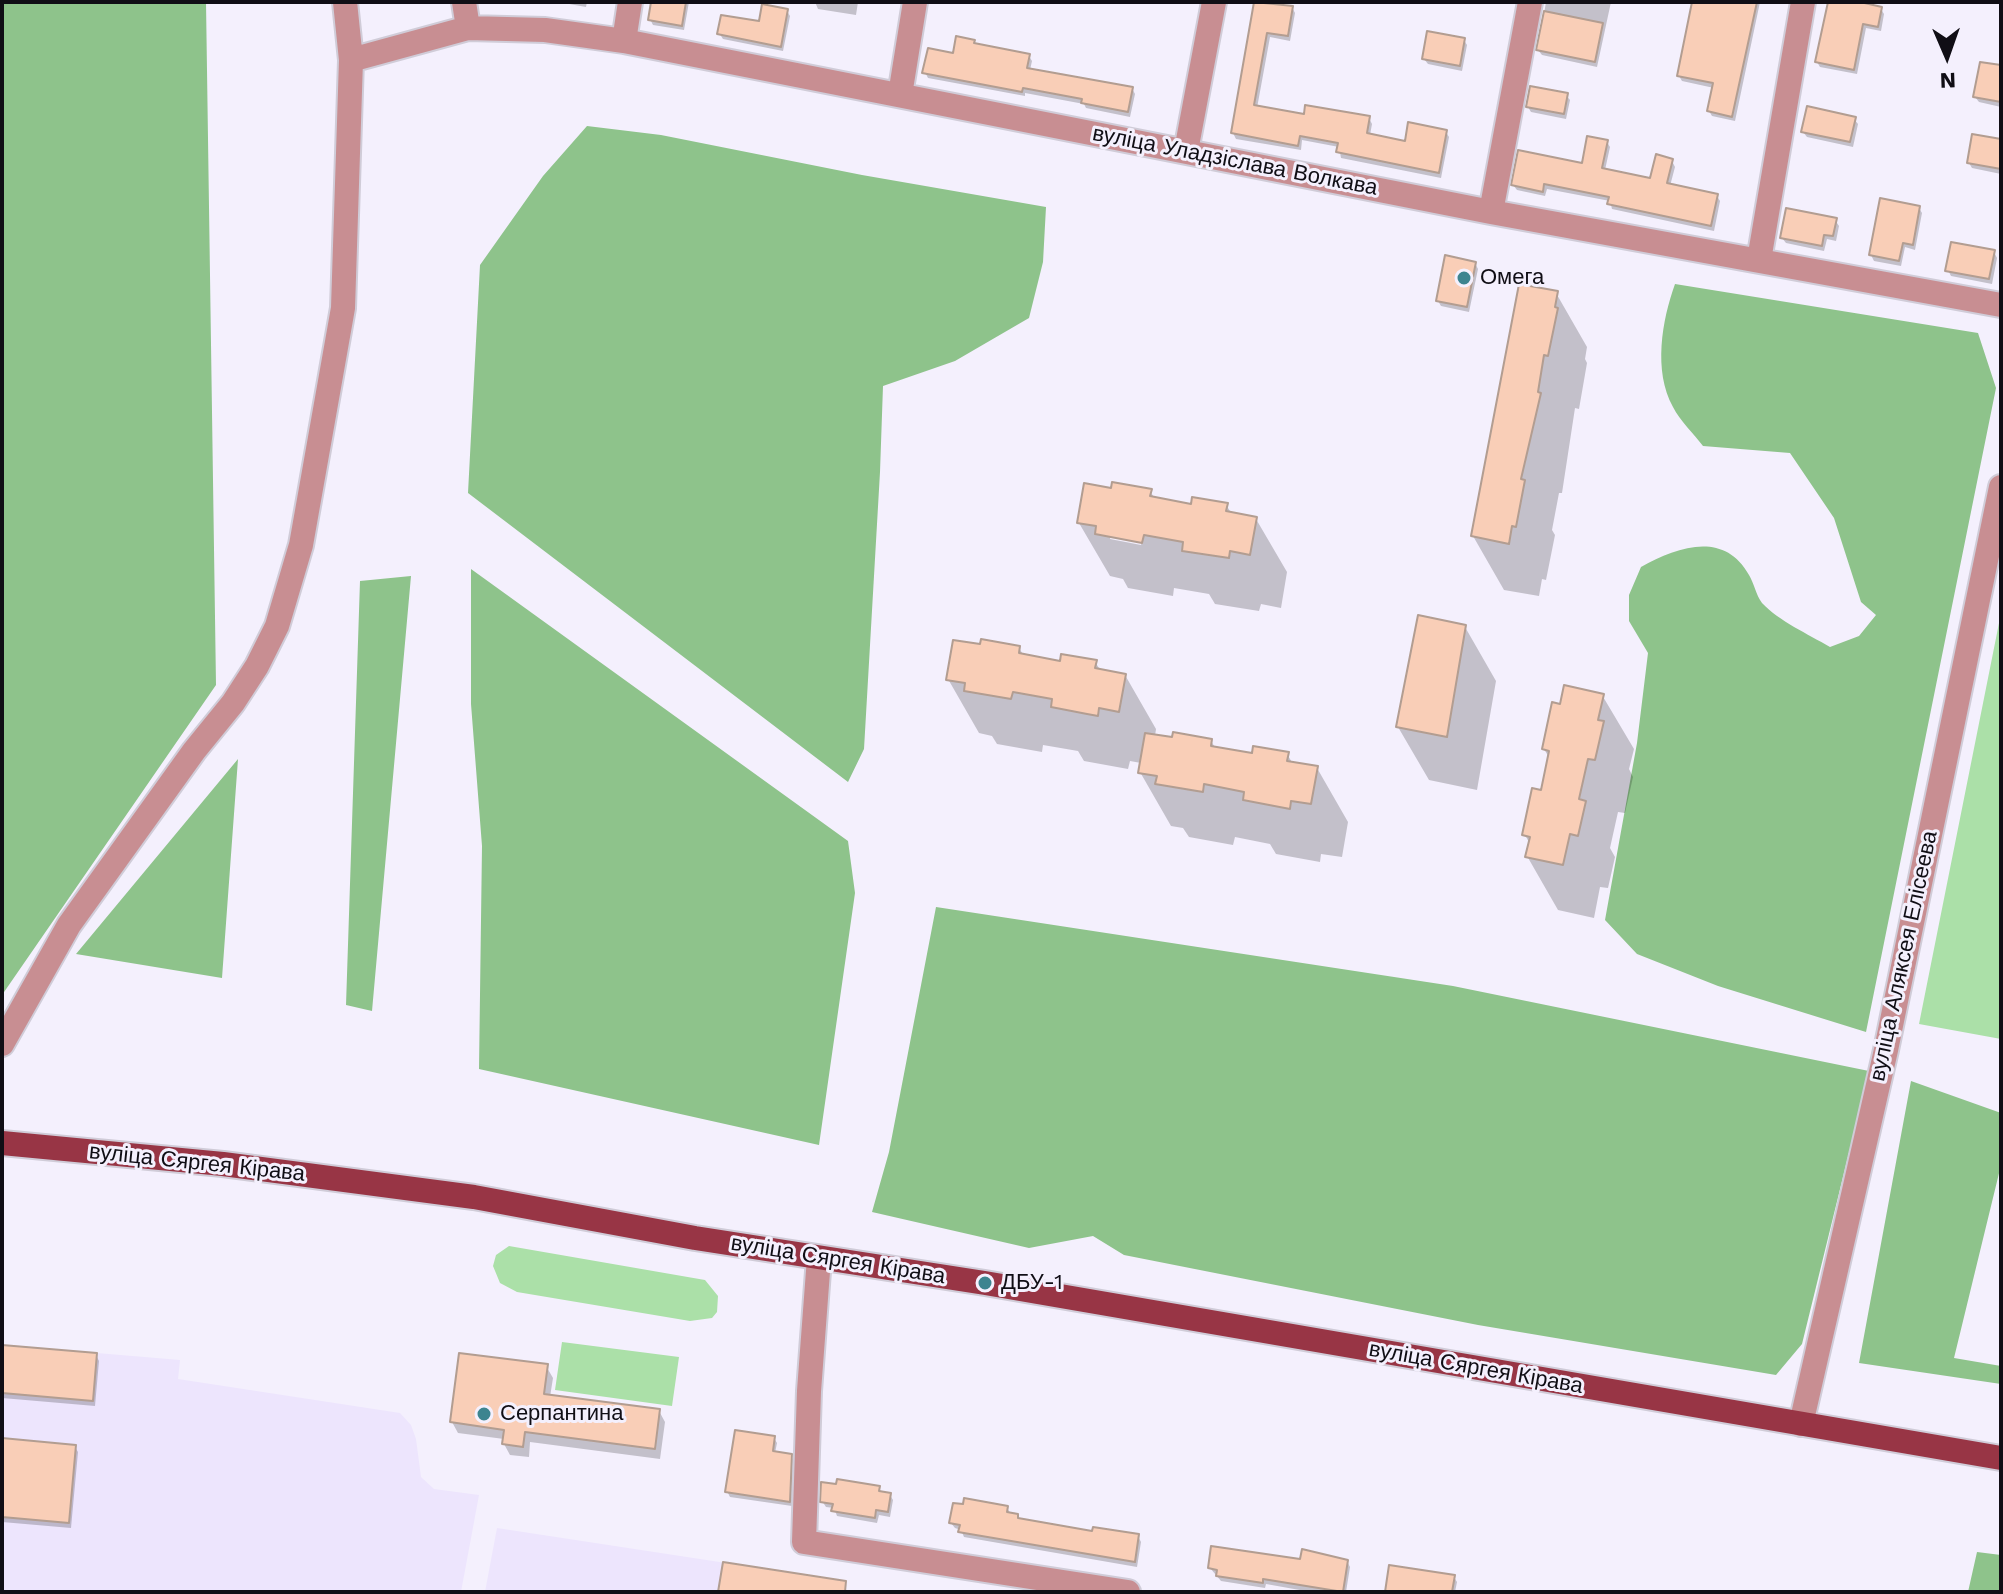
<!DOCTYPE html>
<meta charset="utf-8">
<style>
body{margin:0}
#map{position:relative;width:2003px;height:1594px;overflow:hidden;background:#f4f0fd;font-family:"Work Sans",sans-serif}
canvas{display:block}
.frame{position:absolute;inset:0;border:4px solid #100e15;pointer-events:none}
.north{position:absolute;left:1907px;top:16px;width:80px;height:80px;-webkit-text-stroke:6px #f4f0fd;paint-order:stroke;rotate:178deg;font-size:22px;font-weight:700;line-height:32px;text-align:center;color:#100e15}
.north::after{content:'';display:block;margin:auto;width:28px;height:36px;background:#100e15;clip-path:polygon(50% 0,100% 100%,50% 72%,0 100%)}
</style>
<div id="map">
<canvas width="2003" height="1594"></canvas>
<div class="frame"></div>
<div class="north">N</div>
</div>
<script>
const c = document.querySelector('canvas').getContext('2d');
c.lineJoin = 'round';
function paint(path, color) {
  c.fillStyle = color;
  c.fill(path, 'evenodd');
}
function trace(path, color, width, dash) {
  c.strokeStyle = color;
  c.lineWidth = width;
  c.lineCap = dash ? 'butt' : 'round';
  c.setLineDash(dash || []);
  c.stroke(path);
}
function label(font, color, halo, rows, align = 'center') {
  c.font = font + ' "Work Sans",sans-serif';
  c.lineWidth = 6;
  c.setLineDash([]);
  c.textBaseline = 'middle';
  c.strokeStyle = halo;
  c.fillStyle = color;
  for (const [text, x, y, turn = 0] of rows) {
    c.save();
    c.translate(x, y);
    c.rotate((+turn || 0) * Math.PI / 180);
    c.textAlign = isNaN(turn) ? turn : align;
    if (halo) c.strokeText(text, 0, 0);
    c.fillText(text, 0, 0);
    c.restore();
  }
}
paint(new Path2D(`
 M2 1345 180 1360 178 1379 400 1413 411 1425 416 1439 421 1477 434 1489 479 1495 461 1592H2Z
 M497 1528 844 1581 842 1592H485Z`), '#ede5fd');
paint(new Path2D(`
 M2001 613V1039L1919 1024Z
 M509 1246 705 1280 718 1296 717 1312 712 1318 690 1321 517 1292 500 1283 493 1266 496 1255Z
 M562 1342 679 1357 672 1406 555 1390Z`), '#abe0a8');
paint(new Path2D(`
 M2 2H206L216 685 2 995Z
 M587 126 661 135 862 175 1046 207 1043 262 1029 318 955 361 883 386 880 472 864 749 848 782 468 493 480 265 543 176Z
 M1675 284 1978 333 1996 388 1866 1032 1718 986 1637 954 1605 920 1637 743 1648 653 1629 621V595L1641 567C1677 547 1724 530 1749 575 1754 583 1756 595 1762 603 1779 621 1808 634 1830 647L1859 636 1876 615 1861 602 1834 518 1790 453 1703 446C1694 434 1680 421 1673 407 1653 371 1662 320 1675 284Z
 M471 569 848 841 855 893 819 1145 479 1069 482 846 471 704Z
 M411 576 372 1011 346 1005 360 581Z
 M238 759 222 978 76 954Z
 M936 907 1453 986 1869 1071 1802 1344 1776 1375 1478 1325 1124 1255 1093 1236 1029 1248 872 1212 889 1152Z
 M1911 1081 2001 1113V1165L1954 1358 2001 1366V1384L1859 1363Z
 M1977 1552 2001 1555V1592H1968Z`), '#8ec38b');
paint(new Path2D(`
 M558 2H587L586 7Z
 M653 2H689L684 30 653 25 650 19Z
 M815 2H858L856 15 818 9Z
 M1256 2 1292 7 1295 13 1290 41 1270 37 1257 108 1305 116 1369 118 1372 124 1370 135 1406 143 1446 132 1449 137 1441 178 1341 158 1339 147 1302 140 1301 150 1236 139 1233 133Z
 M1546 2H1611L1597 67 1542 55 1538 50Z
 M1694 2H1760L1735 121 1712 116 1709 111 1714 88 1682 81 1679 76Z
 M1829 2H1869L1868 6 1881 9 1884 14 1881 31 1866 28 1857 74 1820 67 1817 62Z
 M787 11 790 16 783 51 723 39 719 33 761 24Z
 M1464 40 1467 45 1462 71 1428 64 1424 59Z
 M974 42 976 46 1029 56 1032 61 1030 70 1132 88 1135 94 1130 117 1086 108 1084 104 1025 93V96L928 78 925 72Z
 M2001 67V107L1979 102 1975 97Z
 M1566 95 1570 100 1566 119 1531 112 1528 107Z
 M1854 119 1858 124 1853 147 1807 137 1803 132Z
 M2001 141V174L1972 168 1969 163Z
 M1607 142 1610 147 1605 170 1651 180 1672 161 1675 167 1670 186 1717 196 1720 201 1714 231 1612 209 1610 201 1547 189 1545 196 1517 190 1513 185 1583 165Z
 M1919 208 1922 213 1915 250 1905 247 1901 266 1874 261 1871 255Z
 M1835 220 1839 226 1836 241 1827 239 1824 251 1786 243 1782 238Z
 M1994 252 1997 258 1992 284 1951 276 1948 270Z
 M1475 263 1478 269 1469 312 1441 306 1438 301Z
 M1556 293 1587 347 1585 359 1587 363 1579 409 1575 408 1562 493H1559L1552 530 1555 535 1546 580 1542 579 1539 596 1504 590 1473 536Z
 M1112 490 1150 491 1155 499 1193 506 1226 505 1232 514 1256 519 1287 572 1281 608 1261 604 1259 611 1215 604 1209 594 1174 588 1173 596 1128 588 1123 579 1110 576 1079 523ZM1111 535 1142 541 1141 545 1110 539Z
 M1465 627 1496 681 1477 790 1429 780 1398 727Z
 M1019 648 1024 656 1062 663 1095 662 1101 671 1125 675 1156 729 1155 736 1211 741 1216 749 1254 756 1287 754 1293 764 1317 768 1348 822 1342 857 1321 854 1320 862 1276 854 1270 844 1235 837 1233 845 1189 837 1183 828 1171 826 1140 772 1141 763 1130 761 1128 769 1084 761 1078 751 1043 745 1042 752 997 744 992 736 979 733 948 679Z
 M1602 695 1634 749 1629 769 1633 777 1625 813 1618 812 1610 848 1615 857 1608 888 1600 887 1594 918 1558 910 1527 856 1530 844 1525 835 1542 793 1550 759 1544 749 1561 706Z
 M2 1347 96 1355 99 1361 95 1406 2 1398Z
 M546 1366 553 1378 550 1397 659 1411 665 1422 660 1459 530 1442 529 1457 510 1455 504 1444V1439L458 1433 452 1422Z
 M774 1438 777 1443 775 1453 791 1456 794 1461 792 1506 730 1497 727 1491Z
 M2 1440 75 1447 78 1452 71 1528 2 1522Z
 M879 1488 882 1493 890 1495 893 1500 890 1517 879 1515 877 1523 837 1516 834 1508 826 1507 822 1501Z
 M1007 1508 1011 1514 1017 1516 1020 1521 1094 1534 1138 1536 1141 1542 1137 1567 964 1537 961 1530 955 1528 951 1523Z
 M1347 1561 1350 1567 1346 1592H1311L1266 1584 1265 1588 1221 1581 1210 1568Z
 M1454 1577 1457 1582 1455 1592H1387Z`), '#0003');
const building = new Path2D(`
 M651 2H686L682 26 648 20Z
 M1254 2 1293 6 1288 36 1267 33 1254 105 1304 114 1305 105 1370 116 1367 133 1405 141 1408 122 1447 130 1439 173 1336 152 1338 143 1300 136 1298 146 1231 133Z
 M1692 2H1757L1732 117 1707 111 1713 83 1677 76Z
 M1828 2H1860L1882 7 1878 27 1863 24 1854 70 1815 62Z
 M762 4 788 9 781 47 717 34 721 15 759 21Z
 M1544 11 1603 23 1595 62 1536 50Z
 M1427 31 1465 38 1460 66 1422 59Z
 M956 36 975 40 974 43 1030 54 1027 68 1133 87 1128 112 1081 103 1082 99 1023 88 1022 92 922 73 928 48 953 53Z
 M1980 62 2001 65V102L1973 97Z
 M1530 86 1568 93 1564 114 1526 107Z
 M1807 106 1856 117 1850 142 1801 132Z
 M1972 134 2001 139V169L1967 163Z
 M1587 136 1608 140 1602 168 1650 178 1656 154 1673 159 1667 183 1718 194 1711 226 1607 204 1609 197 1544 184 1543 192 1511 185 1518 150 1582 163Z
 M1880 198 1920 206 1913 245 1903 243 1899 261 1869 255Z
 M1786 208 1837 218 1833 236 1824 235 1822 246 1780 238Z
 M1951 242 1995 250 1989 279 1945 271Z
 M1445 255 1476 262 1467 307 1436 301Z
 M1519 284 1558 291 1555 307 1558 308 1548 356 1544 355 1538 392 1541 393 1521 479 1525 480 1516 527 1512 526 1509 544 1471 536Z
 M1112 482 1152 489 1150 496 1191 504 1192 497 1228 503 1226 511 1257 517 1250 555 1230 551 1229 558 1182 551 1183 542 1144 535 1142 543 1095 534 1096 526 1077 523 1084 483 1111 488Z
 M1418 615 1466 625 1447 737 1396 727Z
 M981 639 1020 646 1019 653 1060 661 1061 654 1097 660 1095 668 1126 674 1119 712 1099 708 1098 716 1087 714 1051 707 1052 699 1013 692 1011 699 964 691 965 683 946 680 953 640 980 644Z
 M1564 685 1604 694 1598 720 1604 721 1595 760 1588 759 1579 799 1586 801 1578 836 1570 834 1563 865 1525 857 1530 837 1522 835 1532 788 1541 790 1549 751 1542 749 1552 702 1560 704Z
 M1173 732 1212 739 1211 746 1252 753 1253 746 1289 752 1287 761 1318 766 1311 804 1291 801 1290 809 1243 800 1244 792 1204 784 1203 792 1155 784 1157 776 1138 773 1145 733 1172 737Z
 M2 1345 97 1353 93 1401 2 1393Z
 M459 1353 548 1364 544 1394 660 1409 655 1449 525 1432 523 1447 502 1444 504 1430 450 1422Z
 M735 1430 775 1436 773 1451 792 1454 790 1502 725 1492Z
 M2 1438 76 1445 69 1523 2 1517Z
 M837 1479 880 1486 879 1491 891 1493 888 1512 876 1510 875 1518 831 1511 833 1504 820 1502 821 1482 836 1484Z
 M964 1498 1008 1506 1007 1512 1018 1514V1518L1092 1531 1093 1527 1139 1534 1135 1562 958 1532 960 1525 949 1523 953 1503 963 1504Z
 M1211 1546 1300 1559 1302 1549 1348 1560 1343 1592 1263 1579V1583L1216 1576 1217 1570 1208 1568Z
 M723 1562 846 1581 845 1592H718Z
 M1389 1565 1455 1575 1452 1592H1385Z`);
paint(building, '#f9ceb7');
trace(building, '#b29d91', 2);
const street = new Path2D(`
 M464 2 468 28
 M624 41 630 2
 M351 60 468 28 545 30 624 41 1491 212 2001 305
 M900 95 915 2
 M1186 151 1214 2
 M1491 212 1530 2
 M1759 260 1803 2
 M2 1044 69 925 194 751 233 703 257 666 277 626 301 545 343 308 351 60 345 2
 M819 1258 809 1391 804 1542 1128 1592
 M1801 1424 1886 1050 2001 487`);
const primary = new Path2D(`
 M2 1143 223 1164 474 1197 695 1238 985 1283 2001 1458`);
trace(street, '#d0ccd8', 28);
trace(primary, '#d0ccd8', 28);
trace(street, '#c88e92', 24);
trace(primary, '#983545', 24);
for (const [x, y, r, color] of [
 [1464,278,8,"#3d848f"],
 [985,1283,8,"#3d848f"],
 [484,1414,8,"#3d848f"]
]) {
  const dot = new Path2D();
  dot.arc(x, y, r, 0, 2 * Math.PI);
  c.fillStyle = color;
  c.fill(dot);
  trace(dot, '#f4f0fd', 3);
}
label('22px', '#100e15', '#f4f0fd', [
 ["вуліца Уладзіслава Волкава",1235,161,11],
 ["вуліца Аляксея Елісеева",1904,956,-78],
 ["вуліца Сяргея Кірава",197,1163,6],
 ["вуліца Сяргея Кірава",838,1260,9],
 ["вуліца Сяргея Кірава",1476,1368,10]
]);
label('22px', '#100e15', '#f4f0fd', [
 ["Омега",1480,278],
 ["ДБУ-1",1001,1283],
 ["Серпантина",500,1414]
], 'left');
</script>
